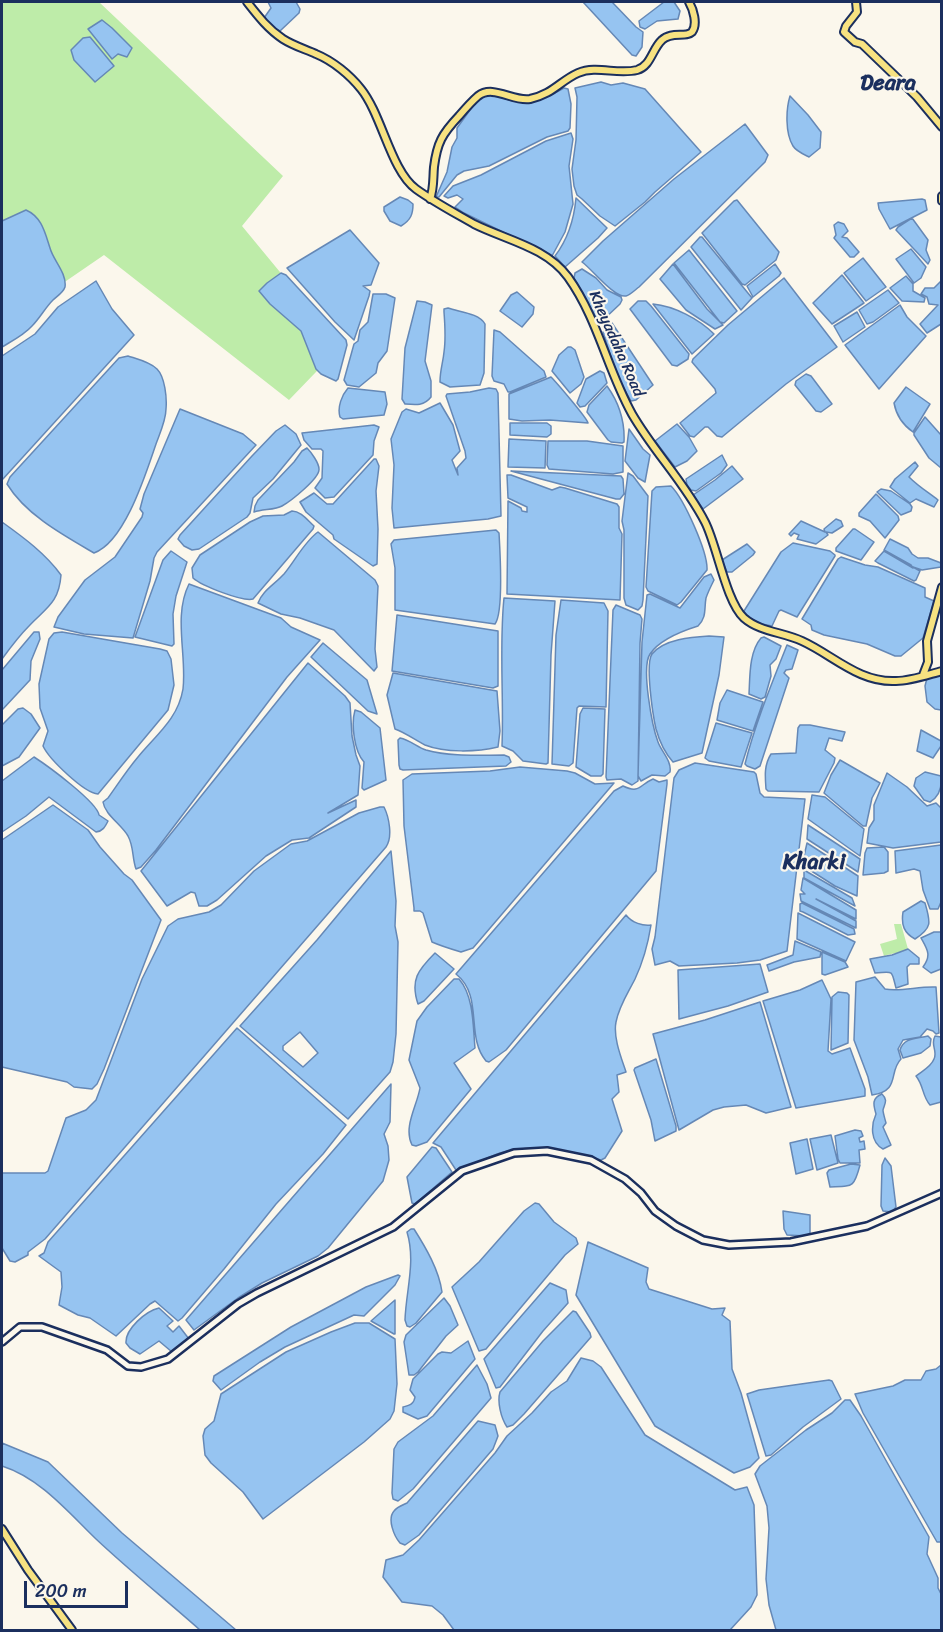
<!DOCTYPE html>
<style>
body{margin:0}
#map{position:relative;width:943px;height:1632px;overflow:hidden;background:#fbf7ec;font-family:Sriracha,sans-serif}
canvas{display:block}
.frame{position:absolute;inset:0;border:3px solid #1b2f5e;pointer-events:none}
.scale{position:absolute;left:24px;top:1581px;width:104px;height:27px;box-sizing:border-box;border:3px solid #1b2f5e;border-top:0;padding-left:8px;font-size:18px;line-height:21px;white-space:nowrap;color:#1b2f5e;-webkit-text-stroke:4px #fbf7ec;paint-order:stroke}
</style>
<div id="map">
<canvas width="943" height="1632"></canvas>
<div class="frame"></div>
<div class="scale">200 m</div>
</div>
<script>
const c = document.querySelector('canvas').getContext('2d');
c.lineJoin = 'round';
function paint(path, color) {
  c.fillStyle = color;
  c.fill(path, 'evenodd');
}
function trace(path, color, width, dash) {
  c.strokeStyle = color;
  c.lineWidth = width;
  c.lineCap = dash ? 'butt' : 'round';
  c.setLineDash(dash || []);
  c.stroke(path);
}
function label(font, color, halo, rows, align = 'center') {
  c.font = font + ' Sriracha,sans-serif';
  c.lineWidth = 4.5;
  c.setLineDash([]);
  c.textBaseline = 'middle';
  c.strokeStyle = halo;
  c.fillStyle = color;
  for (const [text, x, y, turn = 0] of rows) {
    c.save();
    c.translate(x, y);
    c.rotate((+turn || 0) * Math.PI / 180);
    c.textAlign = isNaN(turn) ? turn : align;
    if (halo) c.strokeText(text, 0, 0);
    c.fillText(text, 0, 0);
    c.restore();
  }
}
paint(new Path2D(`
 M2 2H99L283 176 242 226 341 346 289 400 104 255 2 325Z
 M894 924H901L908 949C900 953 892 953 884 956L880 944 897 939Z`), '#beeca9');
const water = new Path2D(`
 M268 2H296L300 9 299 13 280 31 274 28 264 18 271 8Z
 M583 2H612L636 27 643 32 642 47 636 56 632 55Z
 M664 2H674L680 11 678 19 657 21 645 29 640 27 639 21Z
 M102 20 112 28 132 48 127 57 118 54 112 59 88 29Z
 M90 37 114 66 95 82 74 60 71 50 83 38Z
 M601 82 611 85 623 83 645 89 701 152 655 192 645 202 615 226 600 216 582 199 577 195 574 186 572 169 576 140 577 97 575 88Z
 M564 88 568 89 571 104 570 128 568 131 547 137 489 166 464 171 457 175 439 197H436L447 172 452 147 457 138V128L478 99 489 94 513 101H532L553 94Z
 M790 96 808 115 821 132 820 148 809 157C803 154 796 151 793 146 785 133 786 109 790 96Z
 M745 124 768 155 765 162 639 287C635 290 630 295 626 296 614 298 592 269 582 262L603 241 674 179Z
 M571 133 573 139 569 166 573 204 565 232 552 256 464 213 455 207 463 199 457 195 448 198 444 196 453 186 481 175 546 141Z
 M400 197 408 200 413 204C413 214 411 220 401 226L390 221 384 211V207Z
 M576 198 607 228 598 238 565 267 555 256C568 239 574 220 576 198Z
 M922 199 925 200 927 210 890 229 879 209 878 203Z
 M737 200 779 252 776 260 745 285 742 284 702 233 734 201Z
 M26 210C42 217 45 233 50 248 53 260 67 273 65 287 63 293 57 296 53 300 45 308 40 318 32 326 24 335 12 341 2 347V221Z
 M912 218 928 240 926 250 930 260 928 264 896 230 898 227Z
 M838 222 844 224 848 231 842 237 847 238 859 252 854 257H850L834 238 836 235 834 225Z
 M350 230 379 263 371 285 363 286 370 291 369 296 354 340 335 322 287 268Z
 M700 237H702L752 298 741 310 691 247Z
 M911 249 926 267 921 278 914 283 896 259Z
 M689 250 737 311 724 323 720 322 674 263Z
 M863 258 886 287 866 301 844 273Z
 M673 264 707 309 723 325 715 329 686 310 660 279Z
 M775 264 781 273 779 276 753 297 747 286Z
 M582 269 596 278 607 290 621 297 622 300 620 304 602 321H598L574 278 575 273Z
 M281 273 286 275 346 340 347 345 338 379 336 381 321 374 316 369 301 331 270 304 259 291 267 283Z
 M842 275 864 303 832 324 813 303Z
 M906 276 913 284V291L925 298 924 302 902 301 890 288Z
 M784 278 837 347 786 384 722 437 717 436 708 427H705L694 437 690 436 680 423 716 393 715 389 692 362 693 359 728 325Z
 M96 281 112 309 134 335 2 480V356L35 334 58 307Z
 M941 281V324L927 333 920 324 938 305 929 304 927 297 921 294 925 288H934Z
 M888 290 899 303 873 322 867 324 859 310Z
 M517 292 534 307 533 314 522 327 500 311 511 295Z
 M373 294H386L395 298 387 351 378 363 376 373 359 387 347 385 344 380 354 344 358 341 360 330 368 322Z
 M417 301 425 302 432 305 425 361 431 381V397C424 406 416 405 405 404L402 399 405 348Z
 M638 301H646L651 306 689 354 688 359 677 366 672 365 630 309Z
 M653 304C674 306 699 319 714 334L692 354Z
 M900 305 907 317 926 336 879 389 845 345Z
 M448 308C459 312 479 313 485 324L484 373 480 385 450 387 440 382C440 370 443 363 444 352 446 339 445 325 444 312V309Z
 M857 312 865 327 843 342 834 326Z
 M612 323 653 385 636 400 631 401 617 376 603 332Z
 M494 330 500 332 544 371 546 377 510 392H508L504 384 494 381 492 376Z
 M568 347H571L575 350 584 377 581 384 570 393 552 371 559 355Z
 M128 356C137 359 150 362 157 369 165 377 167 398 166 409 166 420 160 433 156 444 146 473 125 542 94 553 63 535 26 515 7 484L10 477 119 358Z
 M600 371 604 373 607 383 585 406 580 407 577 403 586 379Z
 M806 374 811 376 832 404 821 412 816 411 795 385 796 381Z
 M551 377C556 382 587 418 588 423L550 420 522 421 509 419V394Z
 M607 386C620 404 625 421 624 442L622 443 611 442 608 440 587 412 589 405Z
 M906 387 930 404 913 432C903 425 896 414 894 403Z
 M348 388 385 392 387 404 384 415 343 419 340 417C337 407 342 395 348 388Z
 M489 388 496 389 498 393 501 516 488 519 394 528 392 508 394 465 391 439 402 412 406 409 419 413 440 403 453 425 460 451 452 460 458 475 457 468 466 458 465 451 446 396 447 394 470 392Z
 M180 409 243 434 256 445 157 552 154 558 150 581 133 638 84 634 54 627 58 617 85 580 115 557 142 517 143 513 140 509 144 494Z
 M925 417 941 435V468L929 458 914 435V433Z
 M510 423H547L551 426V434L547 437 510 435Z
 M677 424 689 437 697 451 687 461 675 467 655 441Z
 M285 425 296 434 301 445 273 479 253 498 250 513 247 517 199 549 192 550 184 546 178 539 180 535 252 456 276 431Z
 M374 425 379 427 374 441 373 455 334 497 325 498 315 488 322 478 323 451 321 449H312L304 440 302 433Z
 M629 429 643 449 650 455 645 482 638 478 625 461Z
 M509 439 546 441 545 468 508 467Z
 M548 441H587L623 446V472L613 474 549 469 547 465Z
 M307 448C311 452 319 463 319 469 320 478 291 501 282 506 275 510 263 509 254 512L255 506 258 500 294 462 302 451Z
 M722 455 727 465 721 473 696 491 691 490 687 485 686 479Z
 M374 459H376L379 466 376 491 378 529 377 564 373 566 334 539 333 535 306 512 300 502 314 493 327 504H333Z
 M915 462 918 466 909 477C919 487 928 492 938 500L934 507 916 499 910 503 890 487 895 479Z
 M732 466 743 479 703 509 693 495 715 480Z
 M511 471 621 476 623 479 624 494 620 499H616Z
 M628 473 633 476 648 496 643 600 642 606 638 610 626 605 624 598V530L622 521Z
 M507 475H511L552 490 560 487 565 488 617 504 619 507V528L622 534 620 600 507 594 508 501 521 508 522 511 527 512V507L508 498Z
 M671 486C684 499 708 552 707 570L681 602 677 605 648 591 646 587 652 491 656 487Z
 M881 489 891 491 910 504 912 507 911 511 901 515 877 492Z
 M876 494 898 516 899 520 885 538 870 521 859 516V513Z
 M292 511C301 511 308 521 314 526L313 529 253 599C243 602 202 586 193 578L192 568 200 555 250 522 263 516 284 515Z
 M836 519 841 521 843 526 832 533 826 532 828 535 816 544 797 539 799 535 794 533 791 536 789 534 801 521 825 532 824 529Z
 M2 522C23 537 46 554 61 575 59 603 46 608 29 626 19 636 10 648 2 659Z
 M853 529H855L874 542 861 560 836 551V548Z
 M496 530 499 533C500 551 504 612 495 624L395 610V568L391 544 394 540Z
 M318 532 375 580 378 586 375 649 377 667 374 671 334 630 300 618 281 614 258 603C262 591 275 584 284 574 295 561 304 542 318 532Z
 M890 539 908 548 912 554 918 558H928L941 563V567L922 570 913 567 920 571 916 580 914 581 878 563 875 561 884 551 913 568 911 565 884 550Z
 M793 543 830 551 835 555V556L797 617 781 610 779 611 772 626 762 624 746 616 744 611 781 552Z
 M747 544 755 552 753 555 732 572H727L722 560Z
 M171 551 187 562 176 596 173 614 174 644 172 646 135 637 163 560Z
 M841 557 865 565 878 567 925 588V597L934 601 923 638 901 656H895L867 644 824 635 812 630 811 625 802 619 838 559Z
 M711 574 714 580C711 586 708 592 706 598 704 609 707 617 698 626 682 631 660 639 650 654 641 667 652 726 658 742 661 751 672 761 670 772L665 776 652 775 641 781 638 776 642 642 647 595 650 594 680 608 704 577Z
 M189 584 281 618 291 627 320 640 287 677 156 850 141 867 136 869C132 858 134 847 128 836 121 824 105 815 103 802L108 798C118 784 127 770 138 757 156 735 178 719 183 689 187 655 173 616 189 584Z
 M504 598 555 601 551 655 548 763 546 764 523 761 513 751 502 746C504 697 499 647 504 598Z
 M561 600 604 603 608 611 606 707 579 706 577 708 573 763 569 766 552 764 556 635Z
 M616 605 640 615 642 619 640 643 638 781 632 785 621 779 607 780 606 777 613 610Z
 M397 615 498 631V686L493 688 392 671Z
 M34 632H39L40 639 31 661 30 680 2 710V670Z
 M62 632 160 649 167 651 171 659 174 685 168 710 98 794C84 793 49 759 43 746L48 731 40 708 39 684 49 639 54 633Z
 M709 636 724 637 719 675 702 753 673 762C665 753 659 740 656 729 653 716 645 664 652 654 664 639 692 637 709 636Z
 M764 637 781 646 776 659 770 665 771 676 765 697 761 699 749 694C750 676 749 652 761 638Z
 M323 643 367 680 377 714 368 711 311 657Z
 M787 645 798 650 792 669 786 670 784 673 789 678 760 766 755 769 747 766 745 764C755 724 772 683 787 645Z
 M308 663 345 696 350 703 352 736 356 755 360 766 358 795 328 813 356 800V807L309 838 292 840 266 856 217 900 207 906H199L195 893 191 892 167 906 141 871Z
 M393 673 497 691 500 731 498 747C477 752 445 753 425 745 415 740 406 733 395 729L387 695Z
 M941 674V710L935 709 927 702 925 686 927 678Z
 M727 690 763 702 753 731 717 720 720 703Z
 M23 708 31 714 40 728 19 757 2 766V725L18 709Z
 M583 708 605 709 603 774 601 776H591L576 767 580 714Z
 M355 710 361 712 380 728 386 780 364 790 362 788 364 762C354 751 351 724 355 710Z
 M716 723 752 733 741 767 709 761 705 758Z
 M800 725H810L845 732 842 741 829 738 825 750 835 758 834 763 819 792 768 791 766 789C765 776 764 765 771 754L796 753 798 728Z
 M921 730 941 741V746L933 758 917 751Z
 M400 738C410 740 417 747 426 750 451 757 478 755 504 755L509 757 511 762 506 766 403 770 400 769 399 765 398 740Z
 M34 757C48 766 97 802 99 815L108 821C105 827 103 831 96 832L49 797 26 816 2 832V781Z
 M840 760 880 783 872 798 866 826H863L824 793 831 775Z
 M695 763 754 772 756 774 760 793 764 797 805 799 787 951 760 960 737 963 679 966 670 961 655 965 652 949 655 937 674 778 679 770Z
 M520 767 567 771 575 773 595 784 614 783 473 948 461 952C451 949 441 946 432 942L423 913 420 911H414V908L404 826 403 780 412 774 490 771Z
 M925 772 941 776C942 786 940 796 930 802L924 800 914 786 916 778Z
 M887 773 907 787 927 806 936 803 941 808V842L893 848 867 843 869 828 874 820V805Z
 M653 779 659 782 667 780V784L656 871 506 1050 489 1062 486 1061C465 1036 484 996 456 974L614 791 623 786C640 794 639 785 653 779Z
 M812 795 825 797 864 829 860 856 808 819Z
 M53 805 88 830 100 847 124 874 132 880 161 920 104 1069 97 1084 92 1089 74 1087 67 1082 2 1067V840Z
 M380 807H384C389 817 393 837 386 847L45 1239 28 1252V1255L15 1262 10 1261 2 1248V1173H45L48 1171 66 1118 86 1110 96 1100 142 979 168 926 178 919 209 912 221 905 254 871 291 844 307 841 359 813Z
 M808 825 860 859 858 872 807 839Z
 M807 843 858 876 857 896 835 886 802 865Z
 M941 845V902L938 909H930L923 890 920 871 914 869 896 873 895 851Z
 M884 847 888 852V871L884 873 863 875 865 853 867 848Z
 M391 851 396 901 395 926 398 942 396 1034 393 1062 390 1072 348 1119 240 1026 317 940ZM300 1032 318 1053 303 1067 283 1050V1046Z
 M804 870 852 898 855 906 804 878Z
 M803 878 856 910V919L816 899 856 921V928L801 901 800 894H805L801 890Z
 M921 901 925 903C931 923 932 928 915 939 904 933 901 925 903 912Z
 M802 903 854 929 855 934 848 935 803 912 800 911V904Z
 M798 913 855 942 846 961 797 939Z
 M626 915C632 923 643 926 651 925 648 944 643 962 635 979 628 993 619 1006 616 1022 613 1037 621 1057 626 1072L617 1075 619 1092 612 1099 622 1131 605 1158 601 1160C568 1150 533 1143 500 1153 485 1158 471 1167 456 1170L441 1147 433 1143Z
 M934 932H941V969L931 973 923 967C932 955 927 949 921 938Z
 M795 941 821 952 820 957 794 962 769 971 767 965 793 955Z
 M908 949 919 958V964H910L907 967 908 984 896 988C891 969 894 972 875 973L870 959 892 955Z
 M822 952 845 962 848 967 825 975 822 974Z
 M435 953 454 969 424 1001 418 1004C410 980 418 970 435 953Z
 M760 964 768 992 728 1006 679 1019 678 970Z
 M875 977 885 989C900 992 919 986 936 987L939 1033 936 1034 933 1031 927 1029 920 1037 903 1040 898 1049 901 1059C888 1072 901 1091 872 1095L868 1077 854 1040 856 982Z
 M454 979H459C474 996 473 1027 475 1048L454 1063 471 1089 427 1142 416 1146 412 1145C403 1127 417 1106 420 1088L409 1060 417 1021 427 1007Z
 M822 980 831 999 828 1051 832 1054 850 1048 865 1089V1096L796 1108 763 1001 800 990Z
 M838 992 847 993 849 995 848 1043 831 1050 832 997Z
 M760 1002 791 1107 766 1113 746 1105 724 1107 713 1110 679 1130 653 1034 705 1020Z
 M237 1028 346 1125 323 1154 276 1204 224 1269 182 1318 178 1321 155 1301 150 1304 116 1336 90 1318 78 1315 59 1305 62 1287 61 1272 39 1256 44 1253 48 1242Z
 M928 1036 931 1039 930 1046 921 1053 903 1058 900 1050C904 1037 917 1039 928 1036Z
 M935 1036 941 1037V1102L930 1105C922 1096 924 1086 916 1076 922 1071 931 1067 934 1059 938 1051 930 1045 935 1036Z
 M656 1059 676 1126V1131L655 1141 651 1120 634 1070 635 1068Z
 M391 1084 390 1122 384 1134 388 1146 389 1160 383 1181 328 1248 318 1256 262 1283 238 1298 194 1330 186 1320Z
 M882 1094C888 1100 885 1103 883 1110 883 1113 885 1119 886 1123L883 1127 891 1145 883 1149C870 1142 871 1125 876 1114 873 1104 872 1098 882 1094Z
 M855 1130 861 1131 863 1136 859 1138 860 1142 864 1141 865 1149 859 1150 860 1163H840L838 1159 835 1136Z
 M831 1135 838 1163 817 1170 810 1139Z
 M807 1139 813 1169 796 1174 790 1143Z
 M432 1147 436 1148 452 1172 415 1204 412 1203 407 1177Z
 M885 1158 891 1166 896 1207 892 1212 883 1211 881 1206 882 1165Z
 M851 1164 860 1165C854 1188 853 1186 830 1187L827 1173 829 1170Z
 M535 1203 539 1204 554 1222 576 1238 578 1244 565 1255 486 1349 479 1351 452 1287 479 1262 524 1211Z
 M783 1211 810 1215V1233L806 1236 787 1235 784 1229Z
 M411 1229H414C426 1248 439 1270 442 1292L416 1323 410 1327 407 1326 405 1320C406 1290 416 1262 407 1232Z
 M588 1242 648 1268 646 1282 649 1289 712 1309 725 1308 722 1315 730 1321 732 1369 741 1393 759 1458 750 1467 734 1473 655 1426 576 1295Z
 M398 1275 400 1276 395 1285 364 1316 354 1315 285 1347 260 1362 221 1390 213 1381 214 1376 291 1327 366 1287Z
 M550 1283 566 1290 568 1303 543 1331 500 1387 496 1388 484 1359Z
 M444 1298 450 1306 458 1325 446 1336 418 1372 414 1375H409L404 1342 406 1335Z
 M395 1300V1334H394L371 1321Z
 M159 1308 173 1321 167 1326 173 1332 179 1326 189 1339 172 1352 159 1341 140 1354 130 1348 126 1343C125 1329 146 1311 159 1308Z
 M573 1311 576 1312 590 1333 591 1337 524 1414 513 1425 507 1427C501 1418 497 1402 500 1392L543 1341Z
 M355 1323H369L395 1339 397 1384 394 1411 390 1419 364 1442 263 1519 243 1492 211 1463 205 1455 203 1436 205 1429 214 1421 221 1394 286 1352 331 1332Z
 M468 1341 475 1359 427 1416 418 1419 403 1412V1407C410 1405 414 1404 415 1397L410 1390 413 1379 438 1354 442 1352 451 1353Z
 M581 1358 593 1361 601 1367 645 1435 735 1490 747 1487 754 1505 757 1595 751 1607 730 1630H454L443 1615 432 1606 402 1602 383 1577 386 1560 403 1555 419 1540 495 1453 507 1436 532 1413 551 1392 567 1381Z
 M477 1365 487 1384 491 1398 413 1489 398 1501 393 1499 392 1493 394 1449 398 1442 433 1416Z
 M941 1365 942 1542H937L863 1413 855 1394 893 1386 905 1380H921L926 1371 936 1369Z
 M829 1380 832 1381 841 1399 803 1427 771 1455 766 1456 747 1394 759 1390Z
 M845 1400H850L861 1416 929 1537 927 1554 938 1578V1588L941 1594V1630H776L769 1605 766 1579 769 1528 767 1506 755 1474 760 1466 806 1430 832 1413Z
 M478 1421 495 1425 498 1436 493 1449 419 1535 405 1545 400 1543C394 1536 387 1519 394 1511 397 1507 403 1505 407 1503Z
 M2 1443 48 1462 122 1533 236 1630H200C166 1600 129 1570 96 1539 68 1512 40 1478 2 1466Z`);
paint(water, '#96c4f1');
trace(water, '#6588b6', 1.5);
const minor = new Path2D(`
 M2 1342 20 1327H42L107 1350 128 1366 141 1367 168 1359 238 1304 257 1293 393 1227 462 1171 514 1153 547 1151 591 1160 625 1179 641 1193 655 1211 676 1226 703 1240 729 1245 791 1242 867 1226 942 1193`);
const major = new Path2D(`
 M247 2C258 16 268 29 283 39 294 46 305 49 316 54 333 61 350 75 361 89 382 115 391 171 416 189 434 202 455 213 474 224 506 240 546 247 568 277 598 319 607 369 632 414 654 452 685 483 705 522 717 545 726 602 744 618 760 632 783 632 802 641 833 655 859 683 896 681 911 681 927 675 942 671
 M856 2 857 12 846 26 844 32 855 42 862 44 917 97 942 127
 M942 196V201
 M430 199C434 189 433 178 434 167 437 143 442 134 459 116 465 109 471 102 478 96 493 84 513 102 530 99 553 94 560 81 578 73 597 65 617 75 637 70 651 66 652 49 662 40 671 31 686 38 692 32 698 24 693 9 689 2
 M923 675 928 662 927 641 942 587
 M2 1529 28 1570 72 1630`);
trace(minor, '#1b2f5e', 10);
trace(major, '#1b2f5e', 10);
trace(minor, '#fbf7ec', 5);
trace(major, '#f7e281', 6);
label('16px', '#1b2f5e', '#fbf7ec', [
 ["Kheyadaha Road",616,344,66]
]);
label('bold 22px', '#1b2f5e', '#fbf7ec', [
 ["Deara",888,84],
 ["Kharki",814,863]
]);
</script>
